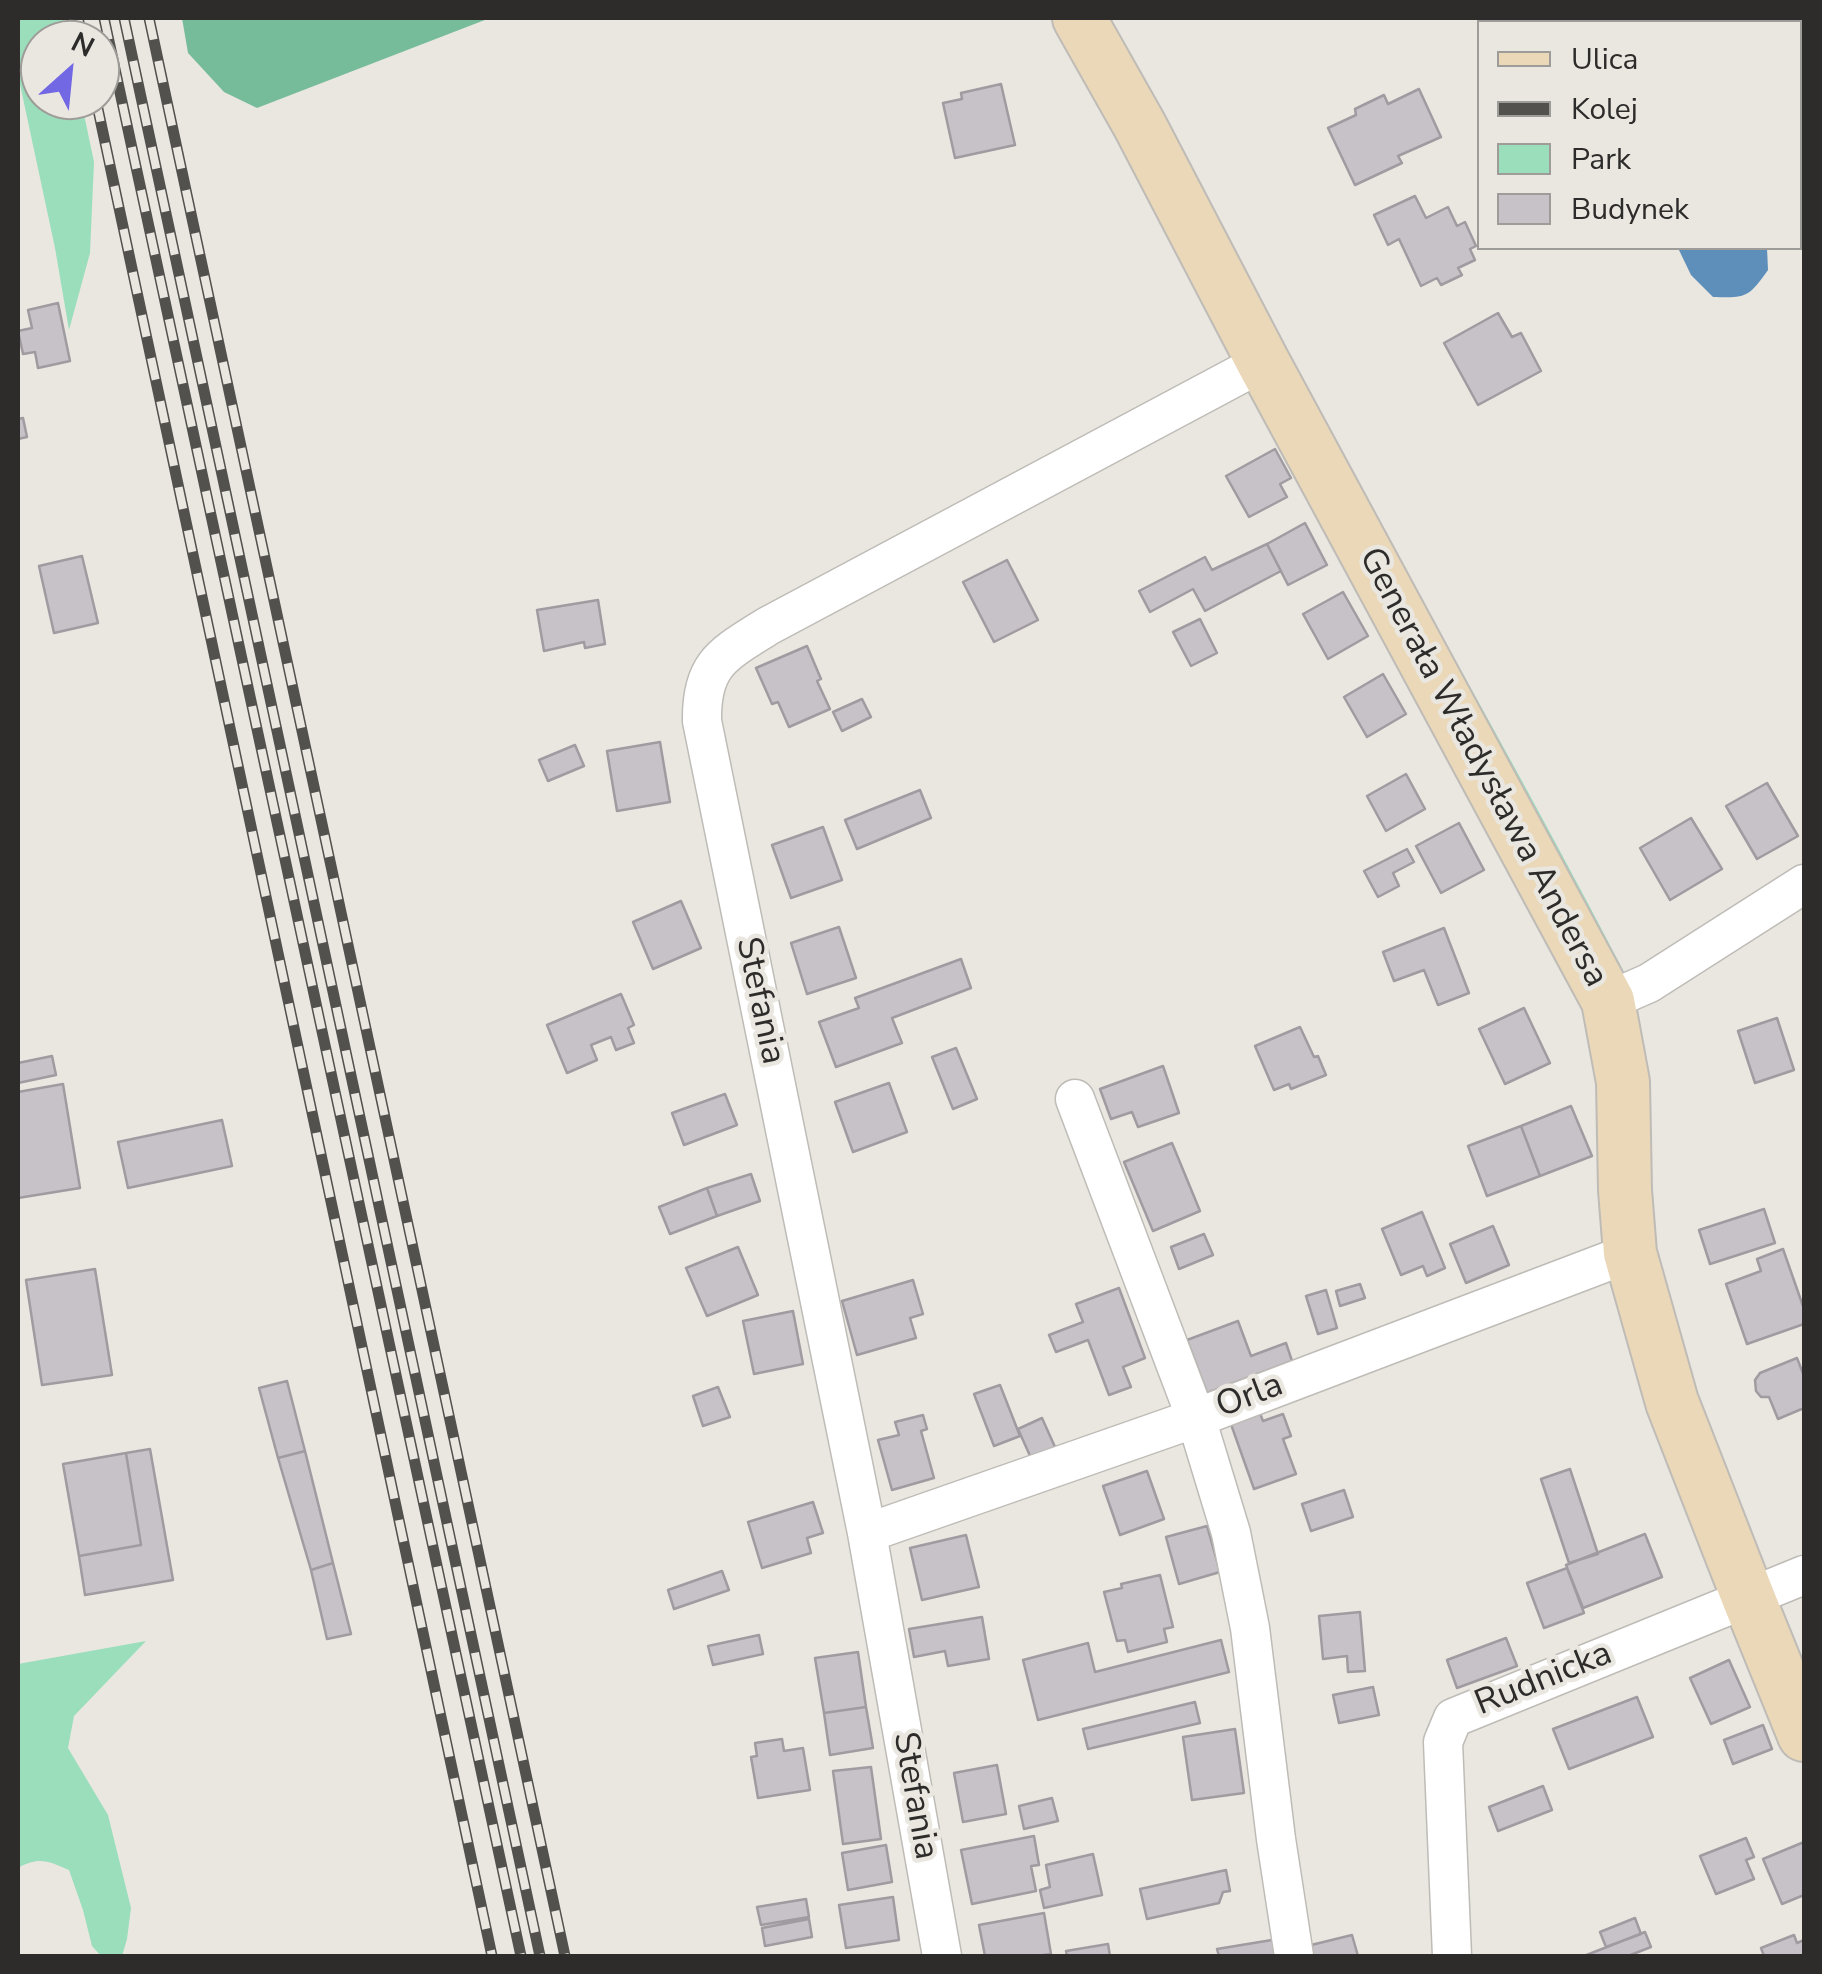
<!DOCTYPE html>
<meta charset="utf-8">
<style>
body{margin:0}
#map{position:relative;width:1822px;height:1974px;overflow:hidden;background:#eae7e1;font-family:"Nunito Sans",sans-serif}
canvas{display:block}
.frame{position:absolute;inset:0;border:20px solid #2d2c2a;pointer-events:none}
.legend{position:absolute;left:1477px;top:20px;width:325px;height:230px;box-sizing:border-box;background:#eae7e1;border:2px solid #9e9c98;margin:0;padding:12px 18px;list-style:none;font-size:30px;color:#2d2c2a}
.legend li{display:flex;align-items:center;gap:20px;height:50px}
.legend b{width:50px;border:2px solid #9e9c98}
.north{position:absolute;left:20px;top:20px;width:100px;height:100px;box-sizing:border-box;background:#eae7e1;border:2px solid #9e9c98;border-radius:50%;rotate:27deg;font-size:28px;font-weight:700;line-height:40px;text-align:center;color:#2d2c2a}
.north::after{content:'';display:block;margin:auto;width:35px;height:45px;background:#7368e3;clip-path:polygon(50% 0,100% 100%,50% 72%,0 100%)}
</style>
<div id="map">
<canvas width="1822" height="1974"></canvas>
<div class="frame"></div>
<ul class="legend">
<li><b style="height:12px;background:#ead8b8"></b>Ulica</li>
<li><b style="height:12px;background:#53514e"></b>Kolej</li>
<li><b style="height:28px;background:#9adebc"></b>Park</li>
<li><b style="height:28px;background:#c7c2c7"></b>Budynek</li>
</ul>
<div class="north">N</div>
</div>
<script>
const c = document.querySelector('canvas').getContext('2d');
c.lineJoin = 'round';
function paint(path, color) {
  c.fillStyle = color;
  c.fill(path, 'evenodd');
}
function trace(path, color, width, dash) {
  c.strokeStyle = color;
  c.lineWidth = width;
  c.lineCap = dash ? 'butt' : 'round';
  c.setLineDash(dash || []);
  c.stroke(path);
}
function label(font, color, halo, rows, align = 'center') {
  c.font = font + ' "Nunito Sans",sans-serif';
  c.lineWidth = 9;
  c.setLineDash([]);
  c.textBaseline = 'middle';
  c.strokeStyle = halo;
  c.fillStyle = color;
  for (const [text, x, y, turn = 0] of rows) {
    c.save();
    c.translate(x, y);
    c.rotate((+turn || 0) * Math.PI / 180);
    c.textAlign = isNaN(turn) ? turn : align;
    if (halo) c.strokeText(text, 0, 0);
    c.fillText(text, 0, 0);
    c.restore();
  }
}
paint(new Path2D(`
 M18 18H64L69 40H40V100H81L94 162 90 253 69 330 55 248 18 75Z
 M1738 18H1804V71L1800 67V22H1744Z
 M1352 472C1442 638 1536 802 1623 970L1614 964 1346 478Z
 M146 1641 74 1716 68 1748 108 1815 131 1908 127 1939 122 1956H101L92 1946 83 1910 69 1870C49 1861 38 1856 18 1868V1664Z`), '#9adebc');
paint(new Path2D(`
 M182 18H490L257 108 224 92 188 53Z`), '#77bc9a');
paint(new Path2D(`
 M1678 248H1767L1768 270C1748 298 1746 298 1713 297L1691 275Z`), '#5d8fba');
const building = new Path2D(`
 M1001 84 1015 145 955 158 943 103 962 99 961 93Z
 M1419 89 1441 137 1398 156 1402 163 1355 185 1328 128 1356 115 1355 109 1384 95 1388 104Z
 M1415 196 1426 218 1448 207 1457 226 1465 222 1476 246 1470 249 1475 260 1458 268 1462 275 1441 285 1437 278 1421 286 1399 239 1388 245 1374 215Z
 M58 303 70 361 38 368 35 352 23 354 18 331 32 328 28 310Z
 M1498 313 1512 337 1521 333 1541 371 1478 405 1444 343Z
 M23 418 27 437 18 439V419Z
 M1275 449 1291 478 1280 484 1287 497 1249 517 1226 476Z
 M1305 523 1327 565 1288 585 1267 544Z
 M1267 544 1281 571 1205 611 1193 589 1150 612 1139 591 1205 557 1212 570Z
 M82 556 98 623 54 633 39 566Z
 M1007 560 1038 620 994 642 963 582Z
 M1343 592 1368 636 1328 659 1303 614Z
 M598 600 605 644 585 648 584 642 544 651 537 610Z
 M1200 619 1217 653 1191 666 1173 632Z
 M807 646 821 679 817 681 830 709 789 727 778 702 772 704 756 668Z
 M1383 674 1406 714 1367 737 1344 697Z
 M862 699 871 717 842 731 833 712Z
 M660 742 670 802 617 811 607 751Z
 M575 745 584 766 548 781 539 760Z
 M1406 774 1425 809 1386 831 1367 796Z
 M1767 783 1798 836 1757 859 1726 806Z
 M920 790 931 818 857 849 845 820Z
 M1691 818 1722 869 1670 900 1640 848Z
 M1459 823 1484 870 1441 893 1416 846Z
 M823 827 842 880 791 898 772 845Z
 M1407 849 1414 862 1393 873 1399 886 1378 897 1364 871Z
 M681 901 701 948 653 969 633 922Z
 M839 927 856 978 807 994 791 943Z
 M1444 928 1469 993 1438 1005 1424 970 1394 981 1383 952Z
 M961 959 971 988 892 1018 902 1043 836 1067 819 1022 859 1008 855 998Z
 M621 994 634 1025 628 1028 634 1043 616 1050 611 1037 591 1045 597 1060 567 1073 547 1025Z
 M1524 1008 1550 1063 1505 1084 1479 1029Z
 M1777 1018 1794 1070 1755 1083 1738 1031Z
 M1300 1027 1314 1057 1318 1056 1326 1075 1291 1089 1289 1084 1274 1090 1255 1046Z
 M956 1048 977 1099 953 1109 932 1057Z
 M52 1056 56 1075 18 1083V1063Z
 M1163 1066 1179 1113 1138 1127 1132 1112 1111 1119 1100 1089Z
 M889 1083 907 1132 853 1152 835 1102Z
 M63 1084 80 1188 18 1198V1092Z
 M725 1094 737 1125 684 1145 672 1113Z
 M1571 1106 1592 1156 1540 1176 1521 1126Z
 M222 1120 232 1166 128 1188 118 1142Z
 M1521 1126 1540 1176 1487 1196 1468 1146Z
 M1172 1143 1200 1211 1153 1231 1124 1162Z
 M751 1174 760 1201 717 1216 707 1188Z
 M707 1188 717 1216 670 1234 659 1207Z
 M1764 1209 1775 1243 1710 1264 1699 1230Z
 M1422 1212 1445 1268 1427 1276 1423 1266 1401 1275 1382 1229Z
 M1493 1226 1509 1265 1466 1283 1450 1244Z
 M1204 1234 1213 1255 1179 1269 1171 1247Z
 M738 1247 758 1295 707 1316 686 1268Z
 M1783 1249 1804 1309V1324L1747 1344 1726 1284 1761 1271 1757 1259Z
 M95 1269 112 1375 42 1385 26 1280Z
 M913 1280 923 1314 910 1318 916 1338 857 1355 842 1301Z
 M1360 1284 1365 1298 1340 1306 1336 1291Z
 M1119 1288 1145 1358 1123 1367 1131 1387 1109 1395 1088 1340 1056 1352 1049 1335 1083 1322 1076 1304Z
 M1326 1290 1337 1328 1318 1334 1306 1296Z
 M793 1311 803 1364 754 1374 743 1321Z
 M1238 1321 1251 1356 1286 1343 1292 1361 1207 1393 1187 1340Z
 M1797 1358 1804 1376V1408L1778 1419 1769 1397H1761L1756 1391 1755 1380 1760 1373Z
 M287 1381 305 1451 278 1458 259 1388Z
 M1000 1385 1020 1436 994 1446 974 1394Z
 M718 1387 730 1417 703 1426 693 1396Z
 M1256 1403 1263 1421 1283 1414 1291 1436 1283 1439 1296 1474 1254 1489 1227 1413Z
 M923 1415 927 1429 921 1431 934 1478 892 1490 878 1440 899 1435 895 1422Z
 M1042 1418 1055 1447 1031 1458 1018 1429Z
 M150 1449 173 1580 85 1595 79 1556 141 1545 126 1453Z
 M305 1451 333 1563 311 1570 278 1458Z
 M126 1453 141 1545 79 1556 63 1464Z
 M1570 1469 1598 1554 1569 1563 1541 1479Z
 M1147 1471 1164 1519 1120 1535 1103 1486Z
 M1344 1490 1353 1517 1311 1531 1302 1504Z
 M813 1502 823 1533 807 1538 811 1553 762 1568 748 1522Z
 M1207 1526 1220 1572 1179 1584 1166 1537Z
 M1645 1534 1662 1577 1583 1608 1566 1565Z
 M966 1535 979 1587 922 1600 910 1548Z
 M333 1563 351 1634 327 1639 311 1570Z
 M1567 1568 1584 1613 1544 1628 1527 1583Z
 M722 1571 729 1590 674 1609 668 1590Z
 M1160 1575 1173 1627 1164 1629 1167 1642 1128 1652 1125 1640 1117 1641 1104 1592 1122 1588 1121 1584Z
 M1360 1612 1365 1671 1348 1672 1347 1656 1323 1659 1319 1616Z
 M982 1617 989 1659 948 1666 945 1651 914 1657 909 1629Z
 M759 1635 763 1654 713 1665 708 1646Z
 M1506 1638 1517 1666 1457 1688 1447 1660Z
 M1221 1640 1229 1672 1038 1720 1023 1660 1088 1643 1095 1672Z
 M858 1652 866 1707 824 1713 815 1658Z
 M1729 1660 1750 1707 1711 1724 1690 1678Z
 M1373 1687 1379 1715 1339 1723 1333 1695Z
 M1637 1697 1653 1737 1569 1769 1553 1729Z
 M1195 1702 1200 1723 1088 1749 1083 1729Z
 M866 1707 873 1748 830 1755 824 1713Z
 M1763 1725 1772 1749 1733 1764 1724 1740Z
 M1235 1729 1244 1793 1192 1800 1183 1737Z
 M782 1739 784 1751 803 1748 810 1790 758 1798 751 1757 757 1756 755 1743Z
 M997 1765 1006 1814 963 1822 954 1773Z
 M871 1767 881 1839 843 1844 833 1771Z
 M1543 1786 1552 1810 1498 1831 1489 1807Z
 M1052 1798 1058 1821 1024 1829 1019 1806Z
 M1034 1836 1039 1865 1031 1866 1036 1891 972 1904 961 1850Z
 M1746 1838 1754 1857 1746 1860 1754 1879 1716 1894 1700 1856Z
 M1804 1842V1895L1782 1904 1763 1859Z
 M886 1845 892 1882 848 1890 842 1853Z
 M1093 1854 1102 1895 1044 1908 1040 1890 1050 1887 1046 1865Z
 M1226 1870 1230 1891 1223 1892 1219 1903 1147 1919 1140 1889Z
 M893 1897 899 1940 846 1948 839 1905Z
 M806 1899 809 1917 761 1925 757 1907Z
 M1044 1913 1051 1954 1036 1956H985L979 1925Z
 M1635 1918 1641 1934 1606 1947 1600 1932Z
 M809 1919 812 1937 765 1946 762 1928Z
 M1645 1932 1651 1947 1628 1956H1584Z
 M1352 1935 1358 1956H1305L1303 1947Z
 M1794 1935 1797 1943 1804 1940V1956H1764L1761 1948Z
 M1278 1939 1281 1956H1219L1217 1949Z
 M1108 1944 1110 1956H1067L1066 1951Z`);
paint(building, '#c7c2c7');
trace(building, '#a09ba0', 2.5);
const street = new Path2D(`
 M1608 1001 1649 983 1804 884
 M1075 1099 1196 1418 1231 1533 1250 1628 1276 1839 1294 1956
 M867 1533 1196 1418 1630 1253
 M942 1956 867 1533 702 721C701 663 724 654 768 626L1263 362
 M1452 1956 1443 1742 1453 1718 1804 1575`);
const secondary = new Path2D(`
 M1079 18 1140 126 1263 362 1608 1001 1623 1082 1625 1190 1630 1253 1672 1402 1748 1597 1804 1735`);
trace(street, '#bfbcb7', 41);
trace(secondary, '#bfbcb7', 56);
trace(street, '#fff', 38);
trace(secondary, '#ead8b8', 52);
const rail = new Path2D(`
 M78 18 83 40
 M104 18 521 1956
 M124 18 540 1956
 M149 18 565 1956
 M96 100 492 1956`);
trace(rail, '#53514e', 11);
trace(rail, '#eae7e1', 8, [22]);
label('35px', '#2d2c2a', '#eae7e1', [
 ["Generała Władysława Andersa",1482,768,62],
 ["Stefania",759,1001,78],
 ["Orla",1250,1397,-21],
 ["Rudnicka",1544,1680,-22],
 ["Stefania",914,1796,80]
]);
</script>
